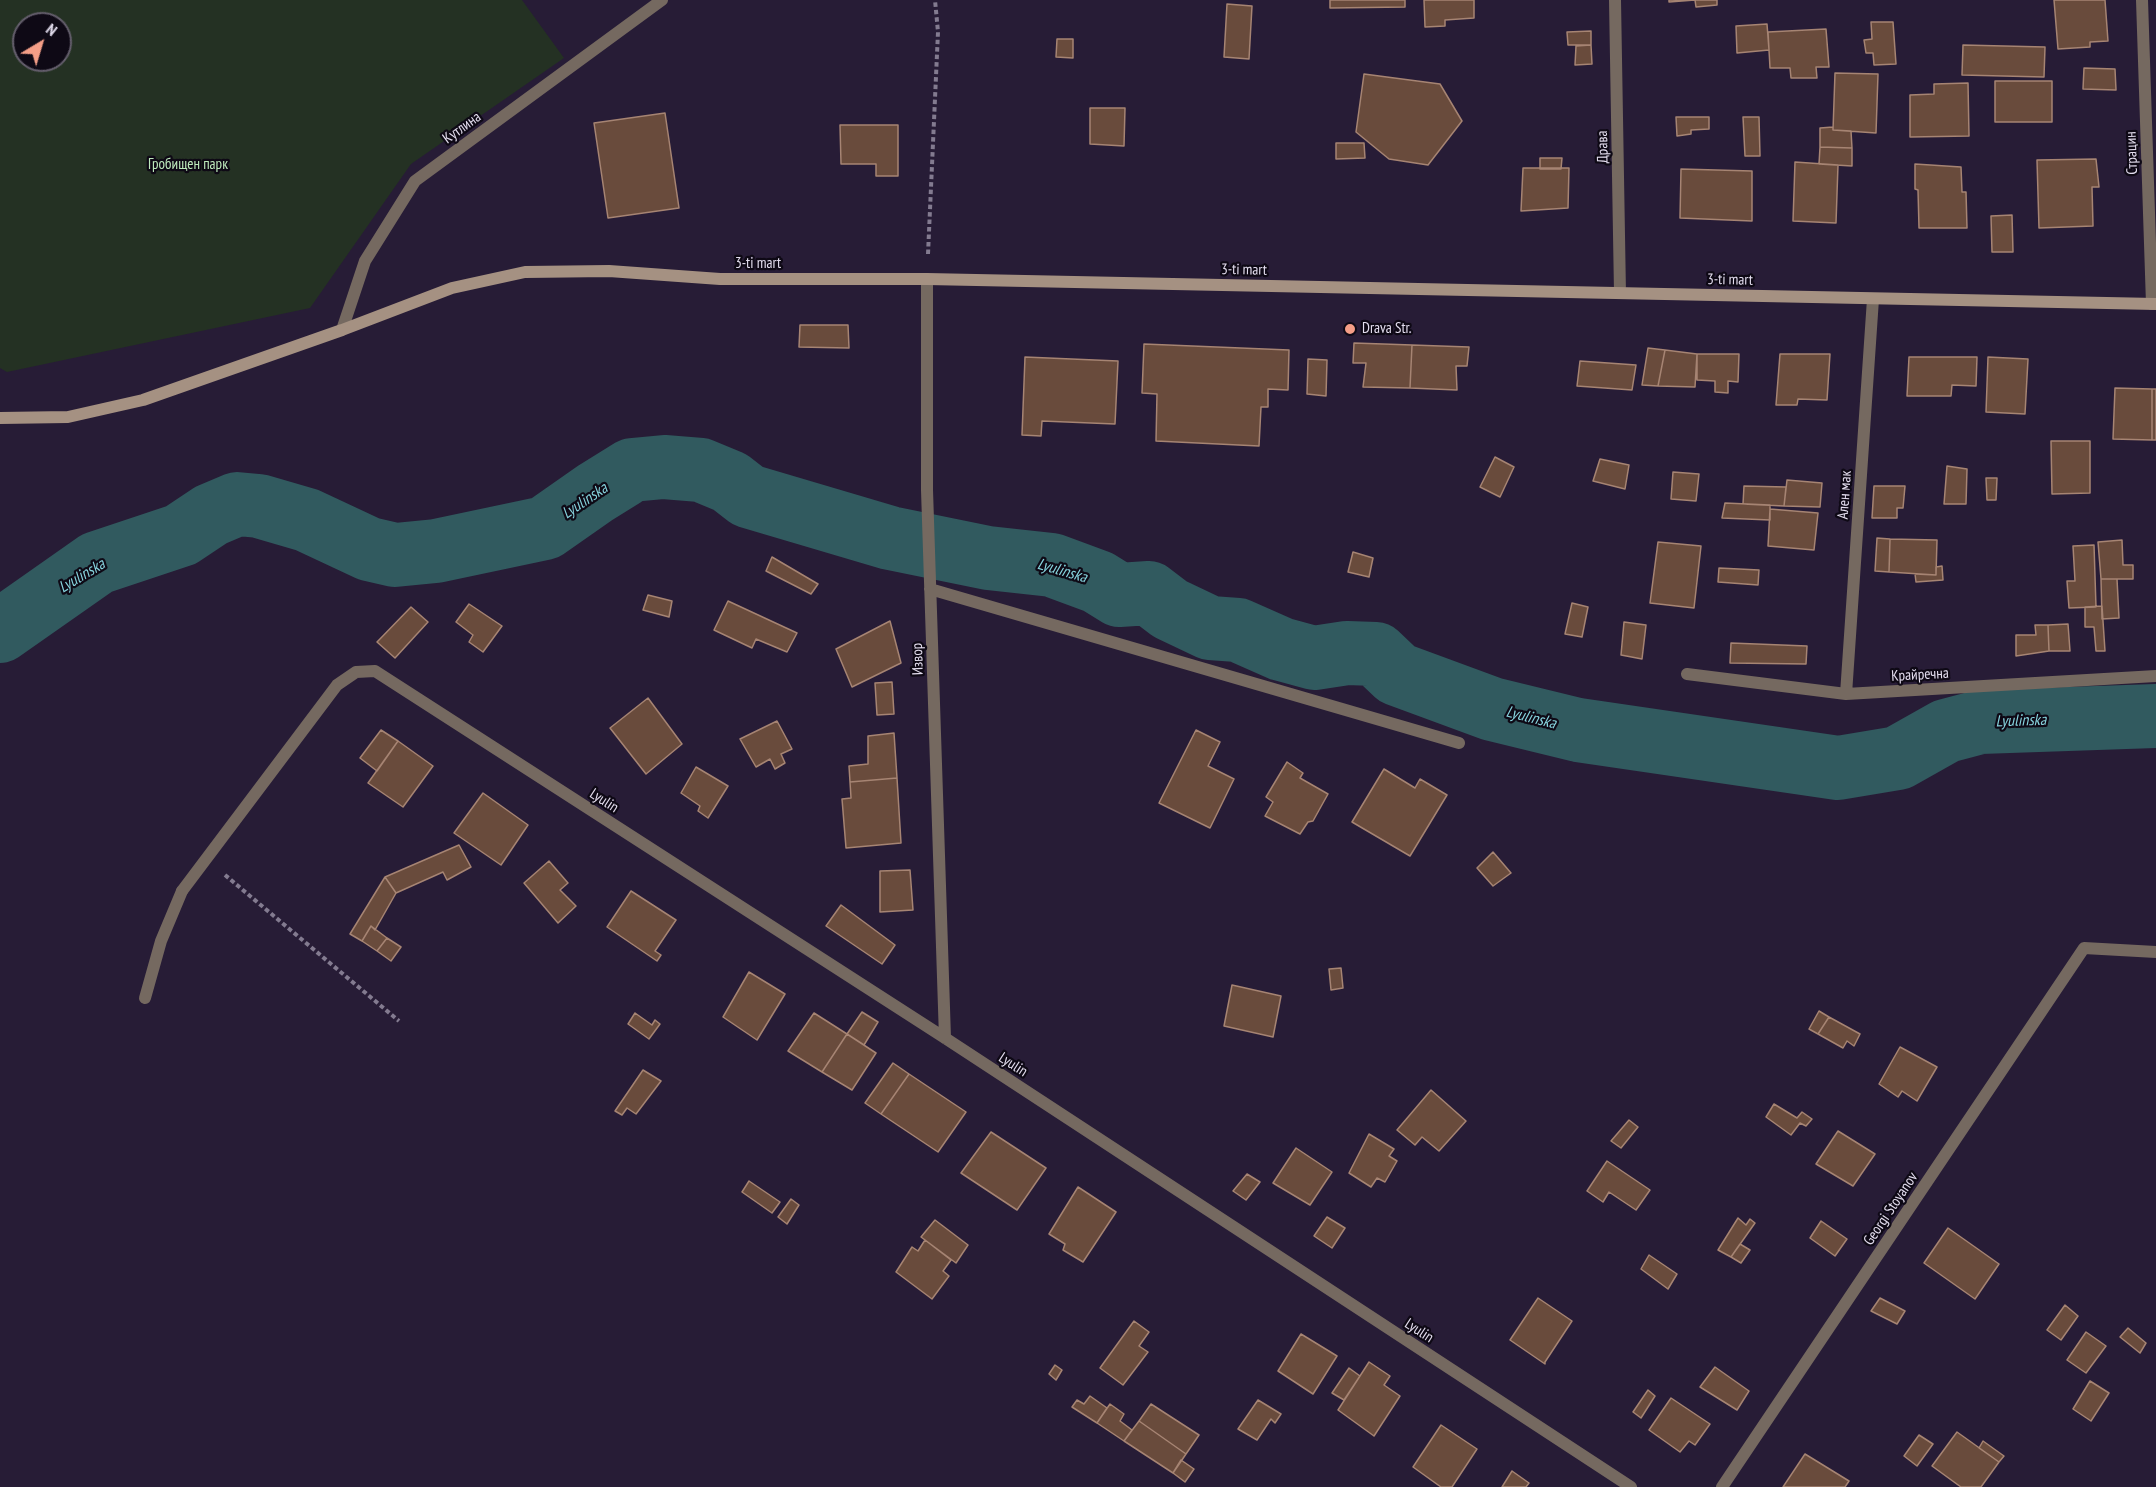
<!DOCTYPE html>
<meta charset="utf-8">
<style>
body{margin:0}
#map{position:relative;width:2156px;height:1487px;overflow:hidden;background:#271c36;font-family:"PT Sans Narrow",sans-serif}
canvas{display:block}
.north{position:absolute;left:12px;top:12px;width:60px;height:60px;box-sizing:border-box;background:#0e0915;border:2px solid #645e6c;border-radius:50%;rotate:38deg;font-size:16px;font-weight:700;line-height:24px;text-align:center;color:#e4deef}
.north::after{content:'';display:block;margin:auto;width:21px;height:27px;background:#f49e87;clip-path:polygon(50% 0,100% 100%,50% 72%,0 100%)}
</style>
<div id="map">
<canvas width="2156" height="1487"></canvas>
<div class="north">N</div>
</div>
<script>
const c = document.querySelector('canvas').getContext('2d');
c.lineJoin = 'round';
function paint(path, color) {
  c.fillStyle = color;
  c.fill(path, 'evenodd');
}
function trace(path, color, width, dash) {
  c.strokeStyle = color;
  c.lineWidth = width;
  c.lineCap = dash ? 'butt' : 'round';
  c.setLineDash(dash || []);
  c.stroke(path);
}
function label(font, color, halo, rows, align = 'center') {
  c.font = font + ' "PT Sans Narrow",sans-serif';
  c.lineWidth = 4.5;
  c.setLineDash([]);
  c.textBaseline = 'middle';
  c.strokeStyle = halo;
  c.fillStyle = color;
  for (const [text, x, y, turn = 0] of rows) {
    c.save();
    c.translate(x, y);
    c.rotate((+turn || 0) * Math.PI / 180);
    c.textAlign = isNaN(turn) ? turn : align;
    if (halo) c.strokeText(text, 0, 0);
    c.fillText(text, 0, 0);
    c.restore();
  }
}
paint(new Path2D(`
 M0 0H522L564 58 411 164 310 308 7 372 0 368ZM24 24H60V60H24Z`), '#243123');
trace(new Path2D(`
 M0 631 97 563 181 535 211 515 237 504 259 506 307 520 369 549 395 555 436 551 545 528 595 493 632 470 664 467 701 470 730 482 748 496 890 538 988 558 1052 565 1098 582 1119 595 1149 593 1170 609 1210 628 1238 630 1281 649 1314 658 1347 653 1376 654 1397 674 1492 709 1578 730 1838 768 1898 758 1946 731 1980 722 2156 716`), '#315a5f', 64);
const building = new Path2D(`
 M1330 0H1405V7L1330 8Z
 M1424 0H1474V18L1445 20V26L1425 27Z
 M1669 0H1717V5L1696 7 1695 0 1669 2Z
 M2054 0H2105L2108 41 2090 42V47L2058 49Z
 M1227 4 1252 6 1249 59 1224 57Z
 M1871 22H1893L1896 64 1874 65 1873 53H1866L1864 40 1872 39Z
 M1767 24 1769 50 1737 53 1736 26Z
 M1826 29 1829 67H1816L1817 78H1791L1790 68H1770L1768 32Z
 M1591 31V45H1568L1567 32Z
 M1057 39H1073V58L1056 57Z
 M1591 45 1592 64 1575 65 1576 46Z
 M1963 45 2045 47 2044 77 1962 75Z
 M2084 68 2115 69 2116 90 2083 89Z
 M1835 73 1878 74 1876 133 1833 130Z
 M1364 74 1440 84 1462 121 1428 165 1389 159 1356 132Z
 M1995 81H2052V122H1995Z
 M1968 83 1969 136 1910 137V95L1934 94V84Z
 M1090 108H1125L1124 146 1090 144Z
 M665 113 679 208 608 218 594 123Z
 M1676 117H1709V129L1691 130V134L1677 136Z
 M1743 117H1759L1760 156H1745Z
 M840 125H898V176H876V164H841Z
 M1833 127V130L1851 131 1852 148 1820 147V128Z
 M1336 143H1364L1365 158 1336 159Z
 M1820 147 1852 148V166L1819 164Z
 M1540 158H1562L1561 169H1540Z
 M2096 159 2099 187H2092L2093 226 2039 228 2037 160Z
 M1795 162 1838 165 1836 223 1793 221Z
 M1915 164 1961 167 1962 192H1966L1967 228H1919L1918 190 1915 189Z
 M1523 168H1569L1568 208 1521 211Z
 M1681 169 1752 171V221L1680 218Z
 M2012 215 2013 252H1992L1991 216Z
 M800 325H848L849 348 799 347Z
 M1354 343 1412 345 1410 388 1363 387 1366 363H1353Z
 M1144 344 1289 350 1288 390 1268 389V407H1261L1259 446 1156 441 1157 394 1142 393Z
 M1412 345 1469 347 1467 366H1456L1457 390 1410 388Z
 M1648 348 1665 350 1658 386 1642 385Z
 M1665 350 1697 354 1695 387 1658 386Z
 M1697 354H1739L1738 382 1728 381V393L1715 392V381L1697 380Z
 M1780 354H1830L1827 400 1798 399 1797 405H1776Z
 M1025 357 1118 361 1115 424 1042 421 1041 436 1022 435Z
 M1909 357H1977L1976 386 1952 385 1951 396H1907Z
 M1988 357 2028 359 2025 414 1986 412Z
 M1308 359 1327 360 1326 396 1307 394Z
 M1580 361 1636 365 1632 390 1577 386Z
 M2115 388 2152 389V440L2113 439Z
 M2152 389H2156V440H2152Z
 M2051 441H2090V493L2052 494Z
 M1495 457 1514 467 1500 497 1480 487Z
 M1600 459 1629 465 1625 489 1593 481Z
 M1947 466 1967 469 1966 504H1944Z
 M1673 472 1699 474 1696 501 1671 499Z
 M1986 478H1997L1996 500H1987Z
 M1787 480 1822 483 1820 507 1784 506Z
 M1744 486 1786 487 1784 506 1743 504Z
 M1874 486H1905L1903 508H1897V518H1872Z
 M1725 503 1770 505V520L1722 518Z
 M1770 509 1818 513 1814 550 1768 546Z
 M1877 538 1890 539 1889 572 1875 571Z
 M1890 539 1937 540 1936 575 1889 572Z
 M2122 540 2123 565H2133V579H2101L2098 542Z
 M1658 542 1701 546 1694 608 1650 603Z
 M2094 545 2096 607 2069 608 2067 581H2075L2073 546Z
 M1353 552 1373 558 1369 577 1348 572Z
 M772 557 818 584 811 594 766 571Z
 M1942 566 1943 580 1916 582 1915 574 1936 575V567Z
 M1719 568 1759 570 1758 585 1718 582Z
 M2101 579H2117L2119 618 2102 619Z
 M648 595 672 601 669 617 643 610Z
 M728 601 797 633 787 652 756 639 752 648 714 630Z
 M1572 603 1588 607 1582 637 1565 634Z
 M469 604 502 626 483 652 469 642 473 635 456 622Z
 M2102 606 2105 651H2096L2094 627H2085V607Z
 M411 607 428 622 395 658 377 642Z
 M890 621 901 663 852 687 836 649Z
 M1624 622 1646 625 1642 659 1621 655Z
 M2068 624 2070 651H2049L2048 625Z
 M2035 625H2048L2049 651 2016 656V635H2036Z
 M1731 643 1807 646 1806 664 1730 663Z
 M892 682 894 714 877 715 875 683Z
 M648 698 682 744 646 774 610 728Z
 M777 721 792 749 781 754 785 763 775 769 770 759 756 767 740 739Z
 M381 730 398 741 377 771 360 758Z
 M1196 730 1220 742 1208 766 1234 779 1210 828 1159 803Z
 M894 733 897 778 850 782 849 766 868 764V736Z
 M398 741 433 766 403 807 368 783Z
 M1287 762 1303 773 1300 778 1328 794 1313 821 1308 822 1300 834 1265 816 1273 802 1266 797Z
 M696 767 728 786 708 818 698 811 700 806 681 793Z
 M1384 769 1415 788 1420 779 1447 795 1410 856 1352 822Z
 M897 778 901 843 846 848 842 799 851 798 850 782Z
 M483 793 528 825 501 865 454 833Z
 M459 845 471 867 447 880 443 872 396 893 385 877Z
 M1493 852 1511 873 1493 886 1477 868Z
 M549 861 568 883 560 890 576 906 558 923 524 883Z
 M910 870 913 910 880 912V871Z
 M385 877 396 893 375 930 371 926 362 941 350 934Z
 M631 891 676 920 655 951 661 955 657 961 607 927Z
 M841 905 895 945 882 964 826 926Z
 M371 926 387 938 377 951 362 941Z
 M387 938 401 947 391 961 377 951Z
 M1341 968 1343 988 1331 990 1329 969Z
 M749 972 785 994 757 1040 723 1017Z
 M1232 985 1281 996 1273 1037 1224 1026Z
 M1819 1011 1829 1017 1818 1034 1809 1029Z
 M862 1012 878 1022 864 1045 847 1034Z
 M635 1013 652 1025 655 1020 660 1024 649 1039 628 1024Z
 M814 1013 847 1034 822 1072 788 1051Z
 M1829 1017 1860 1034 1854 1046 1847 1041 1843 1048 1818 1034Z
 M847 1034 876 1053 852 1090 822 1072Z
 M1900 1047 1937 1067 1917 1101 1902 1091 1898 1097 1879 1084Z
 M893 1063 909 1074 881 1114 865 1103Z
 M643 1070 661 1081 636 1114 627 1108 622 1115 615 1111Z
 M909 1074 966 1112 938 1152 881 1114Z
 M1431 1090 1466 1121 1439 1151 1422 1137 1415 1145 1397 1130Z
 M1774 1104 1797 1118 1802 1112 1812 1119 1806 1126 1800 1123 1791 1135 1766 1117Z
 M1629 1120 1638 1127 1621 1148 1611 1141Z
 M1838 1131 1875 1154 1853 1186 1816 1164Z
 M991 1132 1046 1168 1017 1210 961 1173Z
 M1369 1134 1394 1149 1389 1156 1397 1161 1385 1182 1377 1178 1371 1187 1349 1173Z
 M1296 1148 1332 1172 1310 1205 1273 1183Z
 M1607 1161 1650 1190 1636 1210 1609 1192 1603 1202 1587 1191Z
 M1247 1174 1260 1182 1246 1200 1233 1191Z
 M749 1181 780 1202 772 1213 742 1192Z
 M1078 1187 1116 1212 1083 1262 1063 1250 1065 1244 1049 1234Z
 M791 1199 799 1205 787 1224 778 1217Z
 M1327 1217 1345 1228 1332 1248 1314 1236Z
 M1738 1218 1746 1225 1750 1219 1755 1223 1731 1257 1718 1250Z
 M935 1220 968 1245 956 1263 921 1237Z
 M1821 1221 1847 1239 1835 1256 1810 1238Z
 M1948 1228 1999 1264 1975 1299 1924 1263Z
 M925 1240 951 1260 943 1271 949 1276 932 1299 896 1272 912 1247 918 1251Z
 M1740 1244 1750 1250 1741 1263 1731 1257Z
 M1649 1255 1677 1274 1668 1289 1641 1269Z
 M1538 1298 1572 1321 1545 1362V1364L1510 1340Z
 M1880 1298 1905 1311 1897 1324 1871 1311Z
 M2065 1305 2078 1316 2061 1340 2047 1330Z
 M1134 1321 1149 1332 1139 1346 1148 1352 1123 1385 1100 1368Z
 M2128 1328 2146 1343 2140 1353 2120 1337Z
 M2086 1332 2106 1346 2086 1373 2067 1360Z
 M1301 1334 1337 1356 1313 1394 1278 1371Z
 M1369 1362 1390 1376 1384 1385 1400 1396 1374 1436 1338 1410Z
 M1055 1365 1062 1370 1056 1380 1049 1374Z
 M1715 1367 1749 1391 1737 1410 1700 1387Z
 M1349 1368 1360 1376 1344 1400 1332 1393Z
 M2090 1381 2109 1393 2091 1421 2073 1409Z
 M1648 1390 1655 1396 1641 1418 1633 1412Z
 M1090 1396 1107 1408 1097 1423 1072 1407 1077 1400 1084 1404Z
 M1671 1398 1710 1424 1695 1445 1689 1441 1680 1452 1649 1430Z
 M1258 1400 1281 1414 1275 1423 1271 1419 1257 1440 1238 1429Z
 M1110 1404 1124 1414 1120 1421 1132 1430 1124 1441 1097 1423Z
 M1151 1404 1199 1435 1186 1454 1139 1421Z
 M1139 1421 1186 1454 1173 1473 1124 1441Z
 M1441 1425 1477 1449 1452 1487H1441L1413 1467Z
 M1957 1432 1999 1462 1981 1487H1961L1932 1466Z
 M1919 1435 1933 1444 1917 1466 1904 1456Z
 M1983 1441 2004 1456 1999 1462 1979 1448Z
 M1805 1454 1849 1481 1845 1487H1783Z
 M1181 1460 1194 1469 1185 1482 1173 1473Z
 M1512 1471 1529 1483 1526 1487H1502Z`);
paint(building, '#694b3c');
trace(building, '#a68473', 1.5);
trace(new Path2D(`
 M928 254 938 32 935 0
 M225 875 399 1021`), '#837b90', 4, [4.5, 3]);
trace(new Path2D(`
 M145 998 161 941 182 891`), '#756960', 12);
trace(new Path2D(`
 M1615 0 1620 293
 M2142 0 2152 304
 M927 279V490L945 1038
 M342 330 365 261 415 181 662 0
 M930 589 1459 743
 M1687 674 1846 694 2156 676
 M1846 694 1873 299
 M182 891 337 685 356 672 375 671 945 1038 1631 1487
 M1722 1487 2084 948 2156 952`), '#756960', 12);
trace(new Path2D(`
 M0 418 68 417 143 400 342 330 452 288 525 272 609 271 720 279H927L2156 304`), '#a59182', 12);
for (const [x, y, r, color] of [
 [1350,329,6,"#f49e87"]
]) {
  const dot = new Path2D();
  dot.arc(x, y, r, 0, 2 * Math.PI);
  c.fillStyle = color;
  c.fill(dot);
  trace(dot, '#0e0915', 2);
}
label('15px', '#e4deef', '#0e0915', [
 ["Кутлина",462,128,-36],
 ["Драва",1603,147,-91],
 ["Страцин",2132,153,-92],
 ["3-ti mart",758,264],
 ["3-ti mart",1244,270,1],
 ["3-ti mart",1730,280,1],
 ["Ален мак",1845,495,-86],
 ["Извор",918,659,-92],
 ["Крайречна",1920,675,-3],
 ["Lyulin",604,801,33],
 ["Lyulin",1013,1065,33],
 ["Georgi Stoyanov",1891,1209,-56],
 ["Lyulin",1419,1331,33]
]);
label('15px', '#beeabc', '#0e0915', [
 ["Гробищен парк",188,165]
]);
label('15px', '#e4deef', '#0e0915', [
 ["Drava Str.",1362,329]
], 'left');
label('italic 16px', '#87d4de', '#0e0915', [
 ["Lyulinska",585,501,-34],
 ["Lyulinska",1062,571,16],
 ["Lyulinska",82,576,-31],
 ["Lyulinska",1531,718,14],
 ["Lyulinska",2021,721,-2]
]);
</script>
